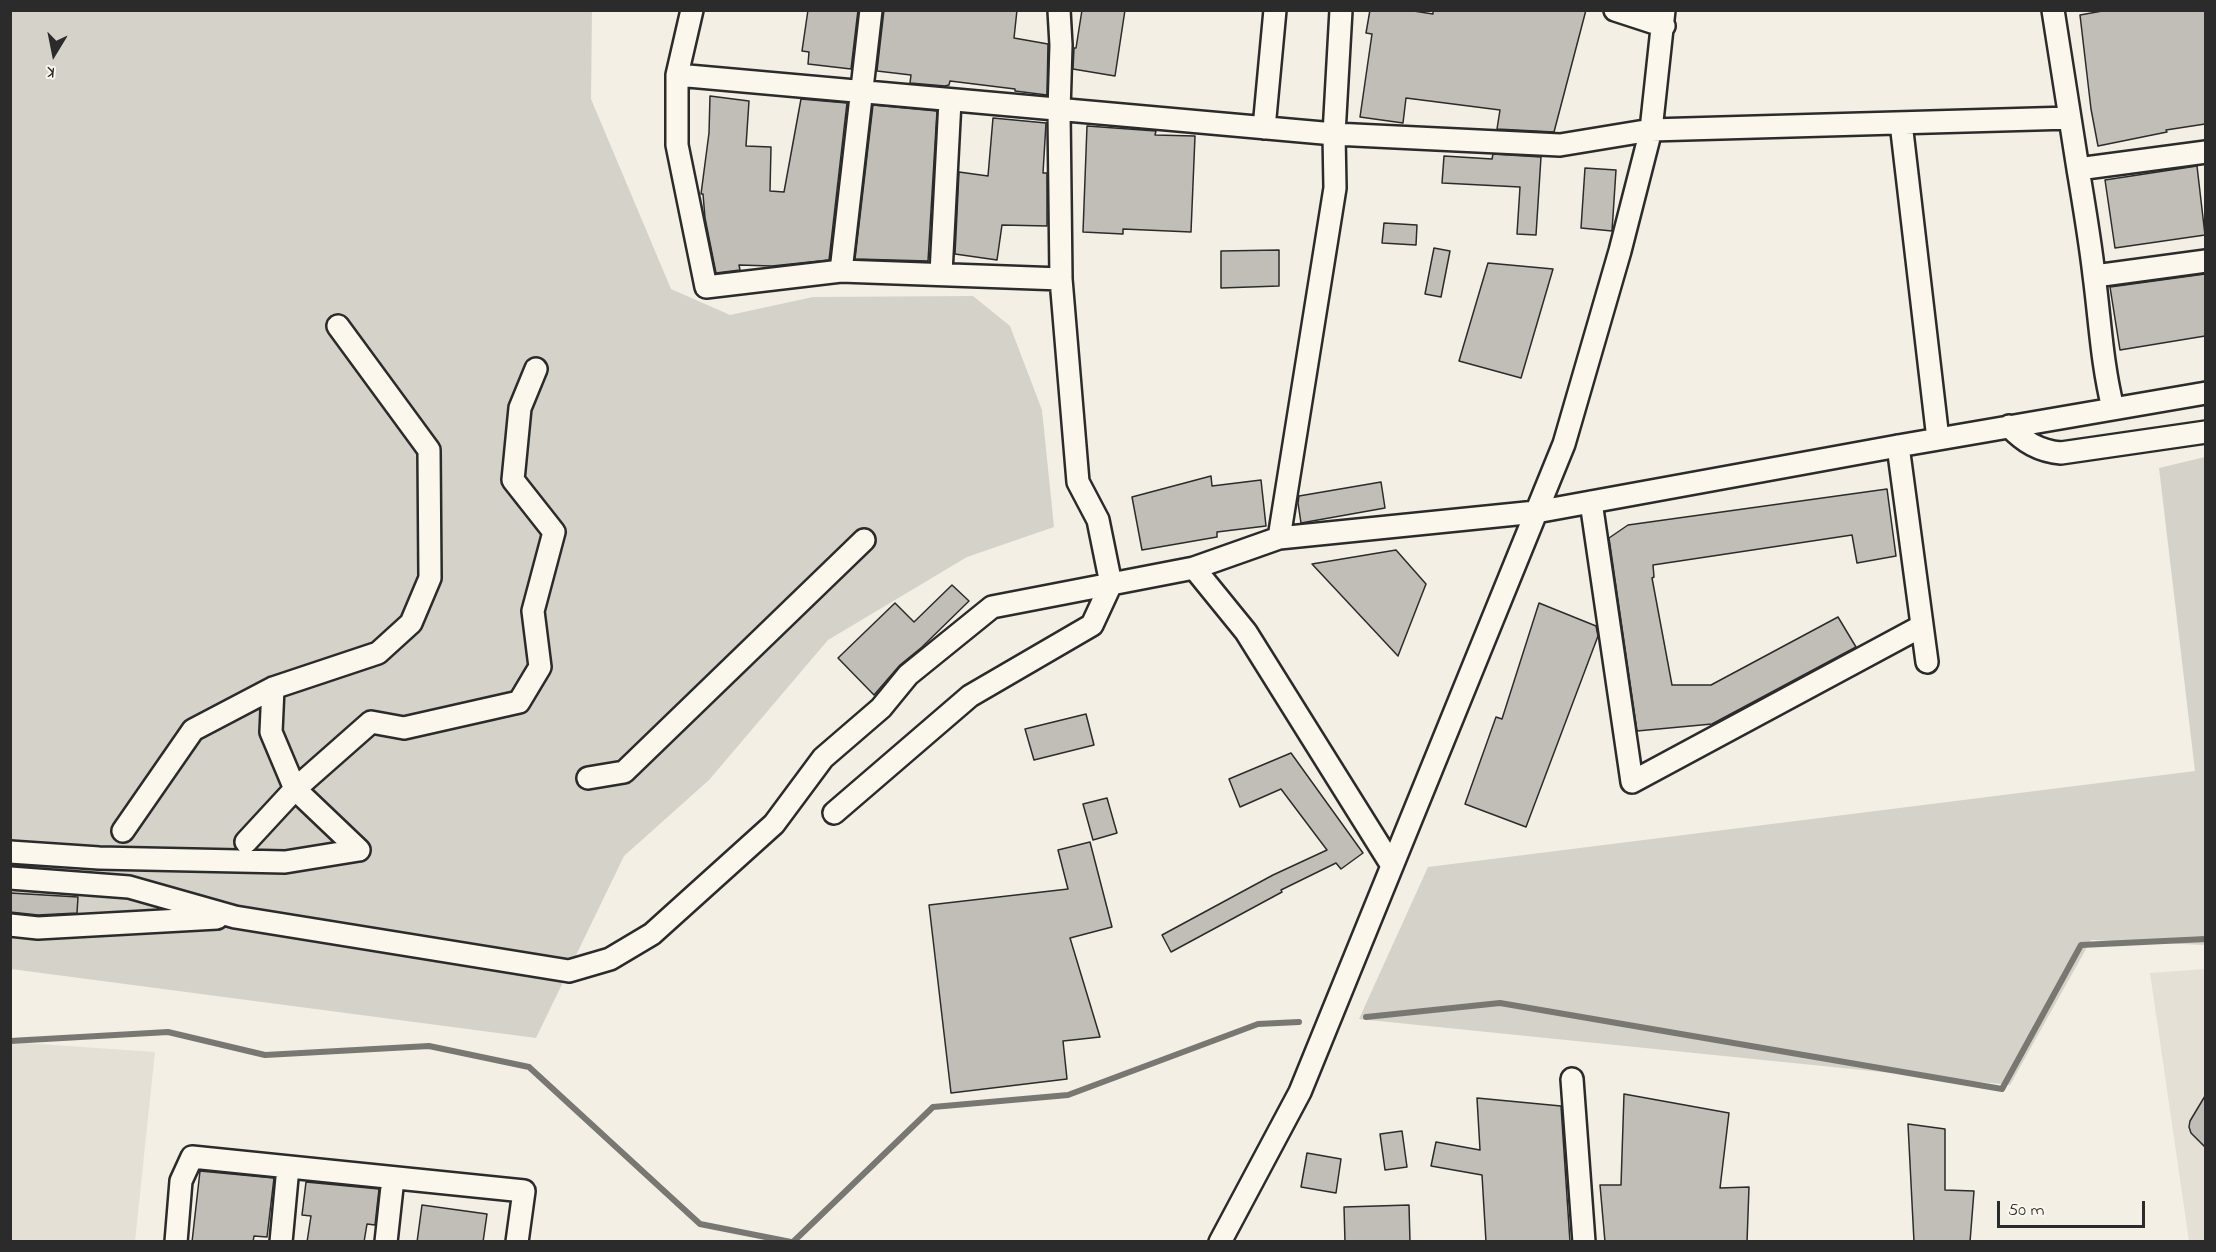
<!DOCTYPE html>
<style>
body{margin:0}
#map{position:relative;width:2216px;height:1252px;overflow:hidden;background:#f3efe4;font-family:"Indie Flower",sans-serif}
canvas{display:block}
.frame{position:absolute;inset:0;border:12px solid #2b2b2b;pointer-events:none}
.north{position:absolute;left:24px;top:24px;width:60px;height:60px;-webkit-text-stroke:4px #fbf7ec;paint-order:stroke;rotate:190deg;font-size:16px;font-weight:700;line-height:24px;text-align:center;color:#2b2b2b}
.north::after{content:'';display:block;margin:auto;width:21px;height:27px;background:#2b2b2b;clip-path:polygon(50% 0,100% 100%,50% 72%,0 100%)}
.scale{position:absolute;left:1997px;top:1201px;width:148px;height:27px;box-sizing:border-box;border:3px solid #2b2b2b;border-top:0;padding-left:8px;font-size:18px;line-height:21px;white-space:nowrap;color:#2b2b2b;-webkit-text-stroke:4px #fbf7ec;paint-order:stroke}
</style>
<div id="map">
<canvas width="2216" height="1252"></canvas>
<div class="frame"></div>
<div class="north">K</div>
<div class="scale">50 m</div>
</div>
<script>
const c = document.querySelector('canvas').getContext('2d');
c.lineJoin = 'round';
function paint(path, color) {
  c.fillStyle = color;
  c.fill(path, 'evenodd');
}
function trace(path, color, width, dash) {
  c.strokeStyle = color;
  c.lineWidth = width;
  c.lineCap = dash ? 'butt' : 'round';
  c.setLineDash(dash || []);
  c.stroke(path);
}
paint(new Path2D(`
 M2205 969V1241H2189L2150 973Z
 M10 1042 155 1052 135 1241H11Z`), '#e4e0d6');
paint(new Path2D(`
 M11 11H592L591 99 671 289 730 315 813 297 973 296 1010 326 1042 410 1054 527 967 557 828 640 709 780 624 856 536 1038 11 969Z
 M2205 457V945L2091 940 2010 1085 1359 1019 1428 867 2195 771 2159 468Z`), '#d5d2c9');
trace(new Path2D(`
 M1366 1017 1500 1003 2002 1089 2081 945 2206 939
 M10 1041 168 1032 265 1055 429 1046 529 1067 700 1224 791 1242
 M793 1242 933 1107 1068 1095 1258 1024 1299 1022`), '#787772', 6);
const building = new Path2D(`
 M808 10H858L851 69 808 64 809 52 802 51Z
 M884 10H1017L1014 38 1048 44 1047 95 1015 91V89L950 81 949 85 945 86 910 83 911 75 877 71Z
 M1082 10H1125L1115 76 1073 69 1074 48H1076Z
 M1370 10H1407L1433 14V10H1586L1554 132 1497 129 1500 110 1406 98 1403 123 1360 117 1372 34 1366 33Z
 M2108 10H2205V124L2166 130 2167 132 2098 146 2091 109 2080 15Z
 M710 96 749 101 746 146 771 147 770 191 784 192 801 99 847 103 829 260 772 266 739 265 740 270 716 273 705 218 703 194H701L709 133Z
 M873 105 937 111 928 261 855 259Z
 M993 118 1046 123 1043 173H1047V226L1002 225 997 260 955 254 959 172 988 176Z
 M1087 126 1156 131 1155 135 1195 136 1191 232 1123 229V234L1083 232Z
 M1493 154 1541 157 1536 235 1517 234 1520 187 1442 183 1444 156 1492 159Z
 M2197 166 2205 235 2115 248 2105 180Z
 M1585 168 1616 170 1612 231 1581 228Z
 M1384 223 1417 225 1416 245 1382 243Z
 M1434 248 1450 251 1441 297 1425 294Z
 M1279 250V286L1221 288V251Z
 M1488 263 1553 269 1521 378 1459 361Z
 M2205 274V336L2120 350 2110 287Z
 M1211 476 1212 486 1261 480 1266 526 1217 532V537L1142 550 1132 497Z
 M1381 482 1385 508 1301 523 1298 503 1299 496Z
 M1887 489 1896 556 1857 563 1852 535 1653 565 1654 577 1652 578 1672 685H1711L1838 617 1856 647 1712 724 1637 731 1609 538 1628 525Z
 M1396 550 1426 584 1398 656 1312 564Z
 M952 585 969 601 922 647 900 665 874 695 838 658 895 603 914 622Z
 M1539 603 1596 626 1598 636 1526 827 1465 804 1496 717 1502 719Z
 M1086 714 1094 745 1034 760 1025 729Z
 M1291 753 1363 853 1341 869 1336 863 1281 890 1282 892 1171 952 1162 935 1273 875 1327 850 1281 789 1240 807 1229 779Z
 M1107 798 1117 833 1093 840 1083 804Z
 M1090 842 1112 927 1070 938 1100 1037 1063 1041 1067 1079 951 1093 929 905 1068 889 1058 850Z
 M10 893 78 897 77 913 38 915 10 912Z
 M1624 1094 1729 1113 1720 1188 1749 1187 1747 1242H1605L1600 1185H1621Z
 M2205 1096V1147L2191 1133 2189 1127 2190 1121Z
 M1477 1098 1561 1106 1570 1242H1486L1482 1175 1431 1166 1436 1142 1480 1150Z
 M1908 1124 1945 1129V1190L1974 1191 1970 1242H1914Z
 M1402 1131 1407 1167 1385 1170 1380 1134Z
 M1307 1153 1341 1159 1336 1193 1301 1187Z
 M200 1171 274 1178 267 1237 254 1236 253 1242H192Z
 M306 1182 379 1189 375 1225 367 1224 364 1242H307L311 1216 302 1215Z
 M422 1205 487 1214 483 1242H417Z
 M1409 1205 1410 1242H1345L1344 1207Z`);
paint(building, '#c0beb6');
trace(building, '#2b2b2b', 1.5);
const minor = new Path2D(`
 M692 10 677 75V145L706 287 841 271 1061 279
 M1615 10 1664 26
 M2053 10 2078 169
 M677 75 1334 134 1560 145 1651 130 2070 118
 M1901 123 1938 439
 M1264 128 1275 10
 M841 271 871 10
 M941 273 950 101
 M2095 276 2206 261
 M2113 408C2102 365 2100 320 2094 275 2090 240 2084 205 2078 169L2206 152
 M2009 426C2024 442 2039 451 2061 453L2206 432
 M1898 446 1927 662
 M1591 502 1632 782 1922 626
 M1279 538 1335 188 1334 134 1341 10
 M1194 568 1246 632 1391 864
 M273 688 271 732 295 789 359 850
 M588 778 624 772 864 540
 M834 813 970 696 1092 625 1111 584 1098 520 1078 482 1061 279 1059 111 1061 45 1059 10
 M123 831 193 730 273 688 378 653 411 623 430 578 429 450 338 326
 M246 842 295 789 371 722 404 728 519 702 540 667 533 611 554 532 513 480 520 408 536 369
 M10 852 99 858 285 862 359 850
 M10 878 129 887 235 917 569 971 610 959 652 934 774 824 823 758 881 708 908 675 992 607 1194 568 1279 538 1536 512 1898 446 2206 393
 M10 925 38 928 217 918
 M1572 1079 1584 1242
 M176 1242 181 1181 192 1157 524 1191 517 1242
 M281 1242 288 1167
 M386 1242 393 1178
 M1220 1242 1300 1092 1564 444 1620 251 1651 130 1664 10`);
trace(minor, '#2b2b2b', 26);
trace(minor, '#fbf7ec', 21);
</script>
